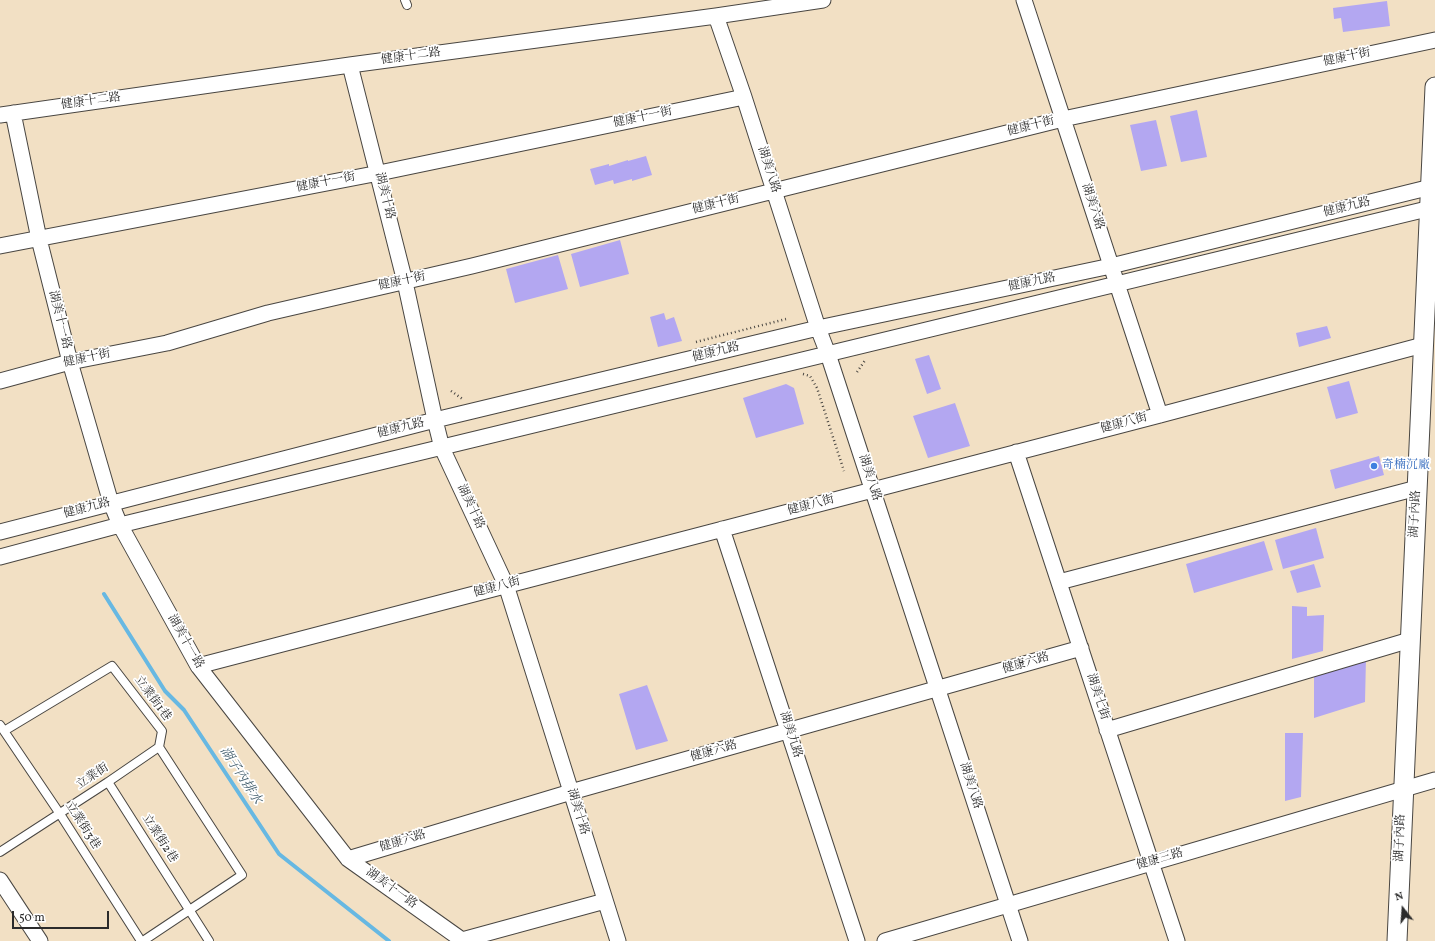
<!DOCTYPE html>
<meta charset="utf-8">
<style>
body{margin:0}
#map{position:relative;width:1435px;height:941px;overflow:hidden;background:#f2e0c4;font-family:Vollkorn,serif}
canvas{display:block}
.north{position:absolute;left:1383px;top:889px;width:40px;height:40px;-webkit-text-stroke:3px #fff;paint-order:stroke;rotate:343deg;font-size:11px;font-weight:700;line-height:16px;text-align:center;color:#2b2b2b}
.north::after{content:'';display:block;margin:auto;width:14px;height:18px;background:#2b2b2b;clip-path:polygon(50% 0,100% 100%,50% 72%,0 100%)}
.scale{position:absolute;left:12px;top:911px;width:97px;height:18px;box-sizing:border-box;border:2px solid #2b2b2b;border-top:0;padding-left:5px;font-size:12px;line-height:14px;white-space:nowrap;color:#2b2b2b;-webkit-text-stroke:3px #fff;paint-order:stroke}
</style>
<div id="map">
<canvas width="1435" height="941"></canvas>
<div class="north">N</div>
<div class="scale">50 m</div>
</div>
<script>
const c = document.querySelector('canvas').getContext('2d');
c.lineJoin = 'round';
function trace(path, color, width, dash) {
  c.strokeStyle = color;
  c.lineWidth = width;
  c.lineCap = dash ? 'butt' : 'round';
  c.setLineDash(dash || []);
  c.stroke(path);
}
function paint(path, color) {
  c.fillStyle = color;
  c.fill(path, 'evenodd');
}
function label(font, color, halo, rows, align = 'center') {
  c.font = font + ' Vollkorn,"Noto Serif TC",serif';
  c.lineWidth = 3.5;
  c.setLineDash([]);
  c.textBaseline = 'middle';
  c.strokeStyle = halo;
  c.fillStyle = color;
  for (const [text, x, y, turn = 0] of rows) {
    c.save();
    c.translate(x, y);
    c.rotate((+turn || 0) * Math.PI / 180);
    c.textAlign = isNaN(turn) ? turn : align;
    if (halo) c.strokeText(text, 0, 0);
    c.fillText(text, 0, 0);
    c.restore();
  }
}
trace(new Path2D(`
 M104 594 165 691 184 710 279 854 389 941`), '#67b8e2', 4);
paint(new Path2D(`
 M1387 1 1390 26 1343 32 1341 18 1334 19 1333 8Z
 M1197 110 1207 157 1181 162 1170 116Z
 M1156 120 1167 166 1141 171 1130 125Z
 M646 156 652 175 632 181V179L614 184 613 180 595 185 590 169 609 164V166L628 160V161Z
 M620 240 629 274 580 287 571 254Z
 M558 255 568 289 515 303 506 269Z
 M664 313 666 320 674 317 682 341 658 347 650 317Z
 M1327 326 1331 338 1299 347 1296 333Z
 M929 355 941 389 927 394 915 359Z
 M1349 381 1358 413 1336 419 1327 387Z
 M786 384 794 388 804 424 756 438 743 398Z
 M955 403 970 446 928 458 913 416Z
 M1379 456 1384 475 1335 489 1330 470Z
 M1316 528 1324 558 1283 569 1275 540Z
 M1264 541 1273 570 1194 593 1186 564Z
 M1314 564 1321 587 1297 593 1290 571Z
 M1292 606 1307 607V616L1324 615 1323 651 1292 659Z
 M1366 658 1365 702 1314 718V674Z
 M647 685 668 741 636 750 619 694Z
 M1285 733H1303L1301 797 1285 801Z`), '#b3a7f1');
const service = new Path2D(`
 M405 0 407 5
 M0 725 60 814 141 941
 M4 731 112 666 162 731 159 747 242 875 143 941
 M108 782 209 941
 M0 852 108 782 159 747`);
const minor = new Path2D(`
 M1024 0 1160 415
 M716 16 744 97 818 328 828 354 1020 941
 M350 65 405 282 435 420 442 448 506 585 618 941
 M13 113 39 239 70 362 111 503 120 525 198 666 348 859 462 940 605 901
 M0 115 350 65 716 16 823 0
 M0 246 379 173 744 97
 M0 381 70 362 167 343 268 313 472 266 1063 119 1435 40
 M1016 452 1177 941
 M722 529 857 941
 M0 532 435 420 818 328 1111 266 1435 186
 M0 557 120 525 1435 207
 M1059 582 1417 488
 M198 666 1160 415 1423 345
 M1107 730 1410 640
 M348 859 571 792 1081 648
 M0 880 40 941
 M885 941 1435 780`);
const tertiary = new Path2D(`
 M1397 941 1435 87`);
trace(service, '#494642', 10);
trace(minor, '#494642', 17);
trace(tertiary, '#494642', 21);
trace(new Path2D(`
 M696 342 786 319
 M857 372 866 359
 M803 374 810 376 817 388 844 471
 M451 391 464 400`), '#494642', 2.5, [1, 3]);
trace(service, '#fff', 8);
trace(minor, '#fff', 15);
trace(tertiary, '#fff', 19);
for (const [x, y, r, color] of [
 [1374,466,4,"#3f7fe0"]
]) {
  const dot = new Path2D();
  dot.arc(x, y, r, 0, 2 * Math.PI);
  c.fillStyle = color;
  c.fill(dot);
  trace(dot, '#fff', 1.5);
}
label('12px', '#2b2b2b', '#fff', [
 ["健康十二路",411,57,-8],
 ["健康十街",1347,58,-12],
 ["健康十二路",91,102,-8],
 ["健康十一街",643,118,-12],
 ["健康十街",1031,127,-14],
 ["湖美八路",768,170,72],
 ["健康十一街",326,183,-11],
 ["湖美十路",384,196,76],
 ["健康十街",716,205,-14],
 ["湖美六路",1092,207,72],
 ["健康九路",1347,208,-14],
 ["健康十街",402,282,-12],
 ["健康九路",1032,283,-12],
 ["湖美十一路",59,320,76],
 ["健康九路",716,353,-14],
 ["健康十街",87,359,-12],
 ["健康八街",1124,424,-15],
 ["健康九路",401,429,-14],
 ["湖美八路",869,478,72],
 ["健康八街",811,506,-15],
 ["湖美十路",470,507,65],
 ["健康九路",87,509,-15],
 ["湖子內路",1416,514,-87],
 ["健康八街",497,588,-15],
 ["湖美十一路",185,642,60],
 ["健康六路",1026,664,-16],
 ["湖美七街",1097,697,72],
 ["立業街1巷",152,699,53],
 ["湖美九路",790,735,72],
 ["健康六路",714,752,-16],
 ["立業街",93,777,-34],
 ["湖美八路",970,786,72],
 ["湖美十路",577,812,73],
 ["立業街3巷",82,826,57],
 ["湖子內路",1401,838,-88],
 ["立業街2巷",159,839,57],
 ["健康六路",403,842,-17],
 ["健康三路",1160,860,-16],
 ["湖美十一路",391,889,36]
]);
label('12px', '#366cbe', '#fff', [
 ["奇楠沉廠",1382,466]
], 'left');
label('italic 13px', '#405c6b', '#fff', [
 ["湖子內排水",240,776,57]
]);
</script>
